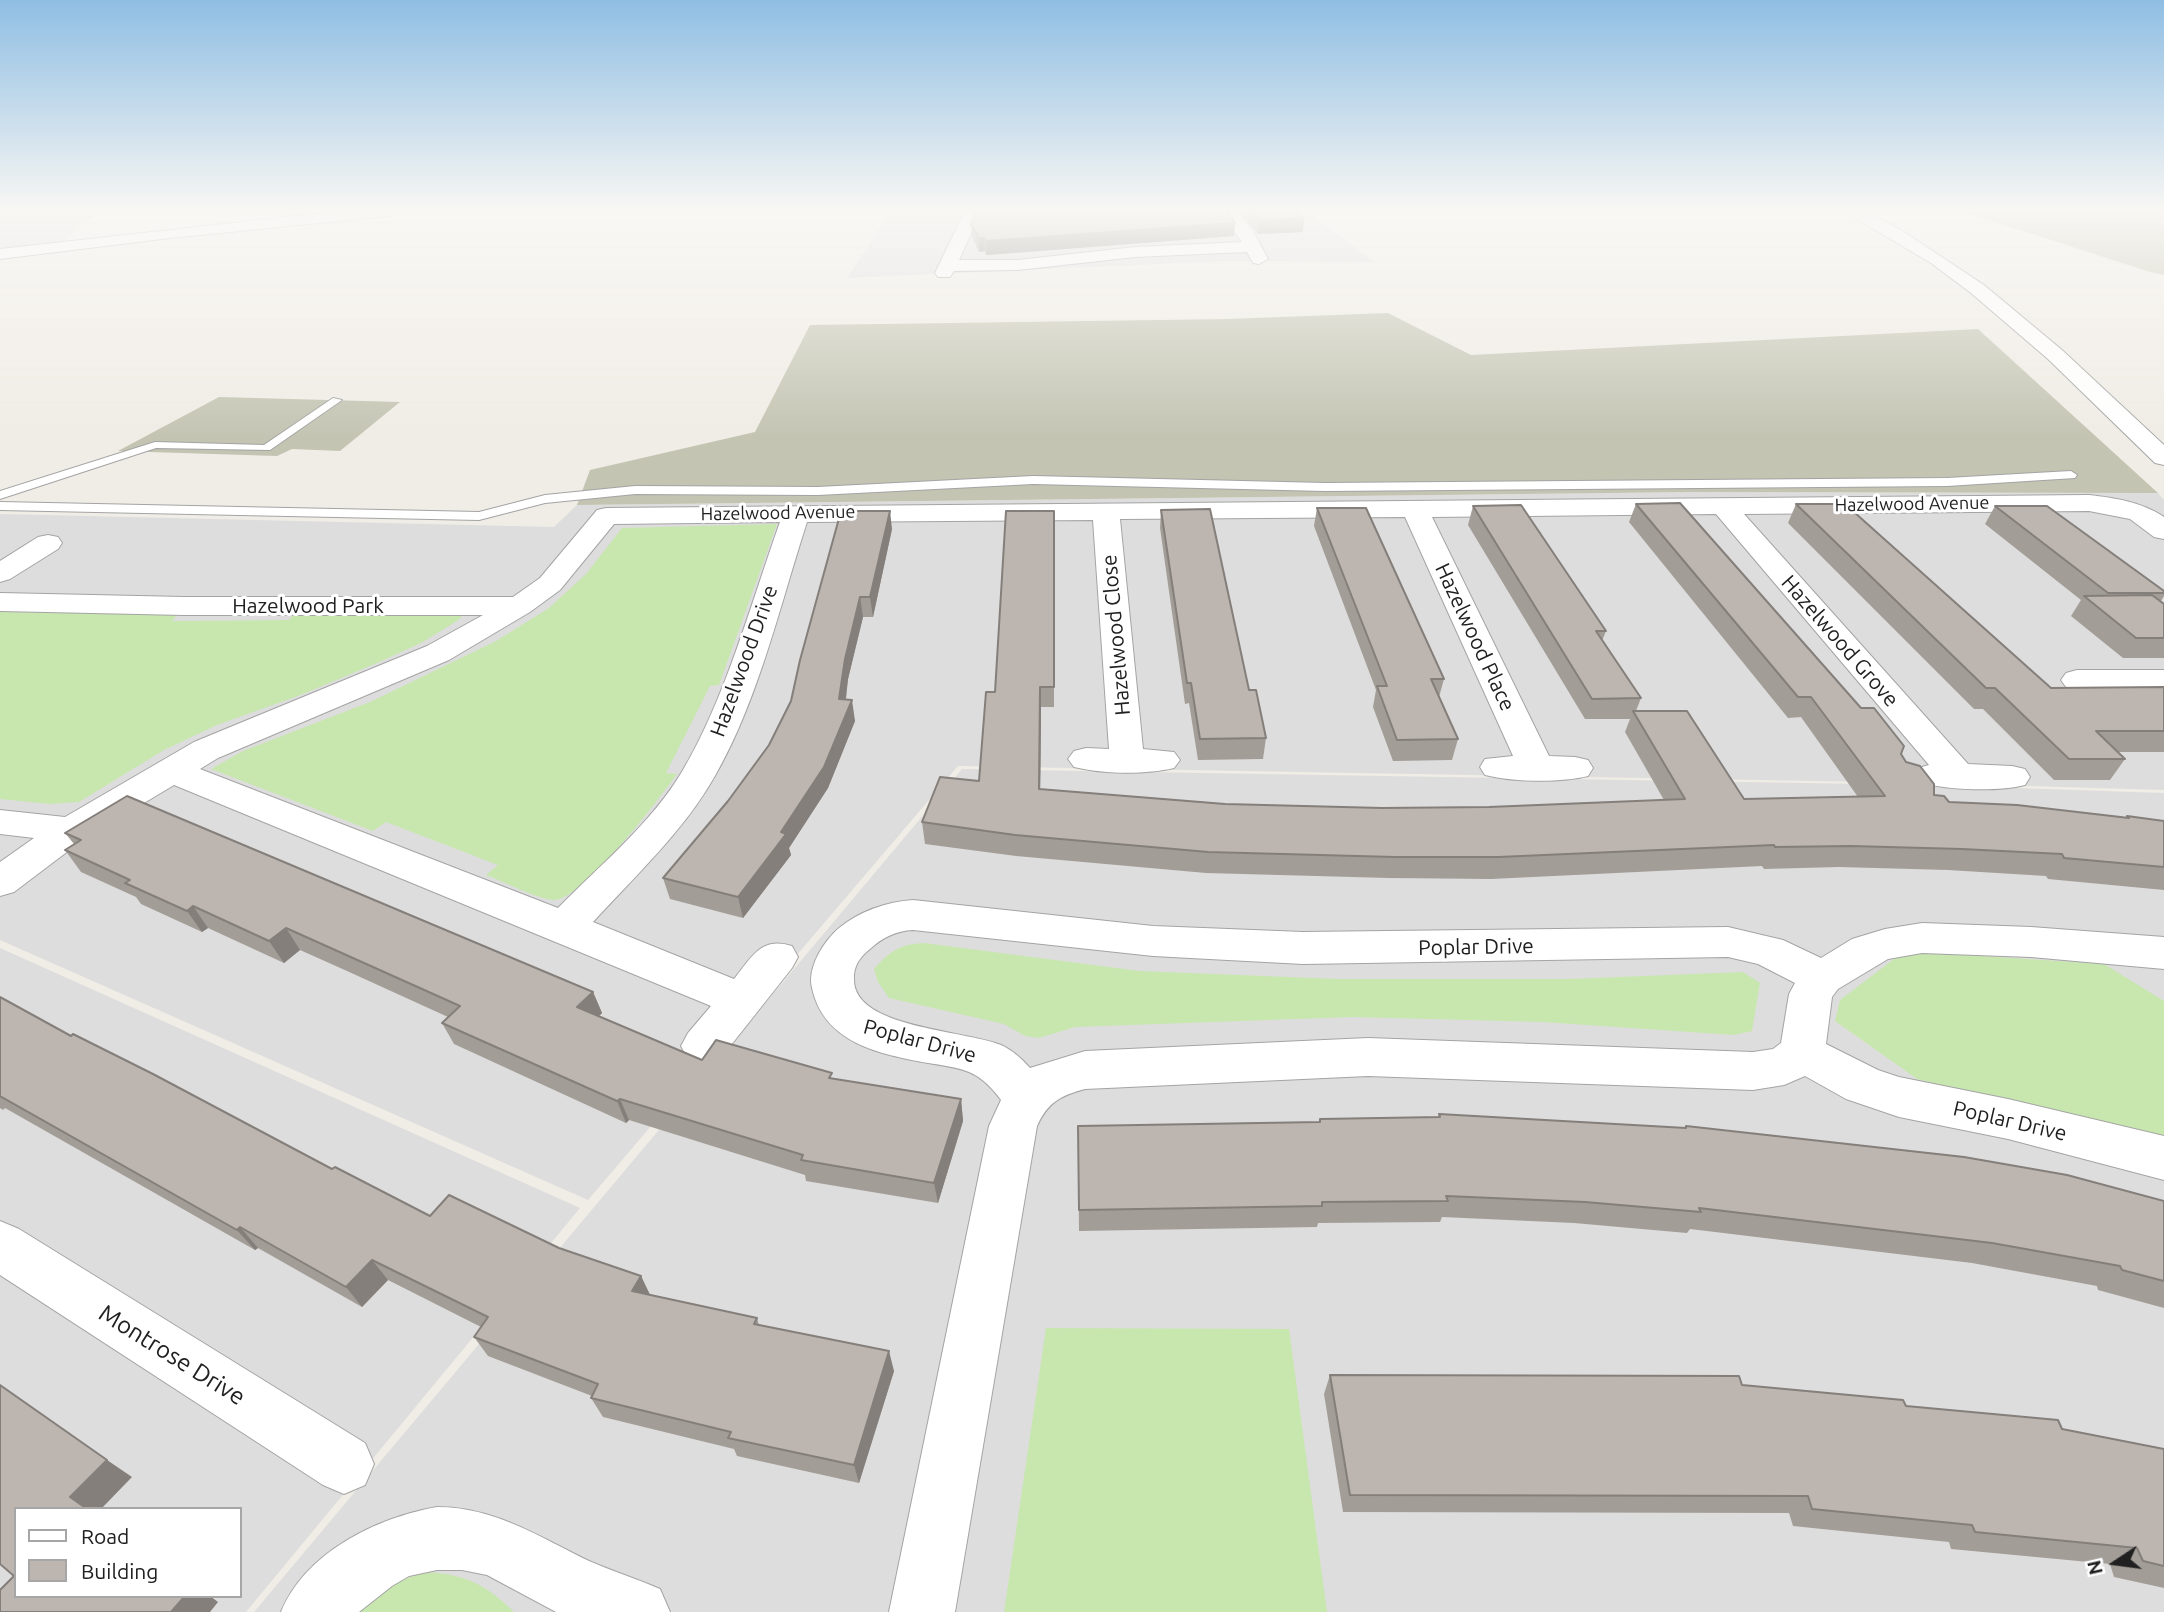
<!DOCTYPE html>
<style>
body{margin:0}
#map{position:relative;width:2164px;height:1612px;overflow:hidden;background:#f0ede6;font-family:Ubuntu,sans-serif}
canvas{display:block}
.legend{position:absolute;left:14px;top:1507px;width:228px;height:91px;box-sizing:border-box;background:#fff;border:2px solid #a6a6a6;margin:0;padding:9px 12px;list-style:none;font-size:21px;color:#202020}
.legend li{display:flex;align-items:center;gap:14px;height:35px}
.legend b{width:35px;border:2px solid #a6a6a6}
.north{position:absolute;left:2080px;top:1528px;width:70px;height:70px;-webkit-text-stroke:5px #fff;paint-order:stroke;rotate:257deg;font-size:19px;font-weight:700;line-height:28px;text-align:center;color:#202020}
.north::after{content:'';display:block;margin:auto;width:24px;height:32px;background:#202020;clip-path:polygon(50% 0,100% 100%,50% 72%,0 100%)}
</style>
<div id="map">
<canvas width="2164" height="1612"></canvas>
<ul class="legend">
<li><b style="height:9px;background:#fff"></b>Road</li>
<li><b style="height:19px;background:#bdb6b0"></b>Building</li>
</ul>
<div class="north">N</div>
</div>
<script>
const c = document.querySelector('canvas').getContext('2d');
c.lineJoin = 'round';
function paint(path, color) {
  c.fillStyle = color;
  c.fill(path, 'evenodd');
}
function trace(path, color, width, dash) {
  c.strokeStyle = color;
  c.lineWidth = width;
  c.lineCap = dash ? 'butt' : 'round';
  c.setLineDash(dash || []);
  c.stroke(path);
}
function label(font, color, halo, rows, align = 'center') {
  c.font = font + ' Ubuntu,sans-serif';
  c.lineWidth = 6;
  c.setLineDash([]);
  c.textBaseline = 'middle';
  c.strokeStyle = halo;
  c.fillStyle = color;
  for (const [text, x, y, turn = 0] of rows) {
    c.save();
    c.translate(x, y);
    c.rotate((+turn || 0) * Math.PI / 180);
    c.textAlign = isNaN(turn) ? turn : align;
    if (halo) c.strokeText(text, 0, 0);
    c.fillText(text, 0, 0);
    c.restore();
  }
}
paint(new Path2D(`
 M0 211H106L78 225 65 242 0 251Z
 M891 211H1307L1374 262 1227 261 847 278Z
 M1693 492 2158 493 2164 500V790L1927 783 958 766 588 1200 0 940V514L554 527 577 505Z
 M962 769 1927 785 2164 793V1612H254Z
 M0 948 580 1208 246 1612H0ZM16 1509H240V1596H16Z`), '#dedddd');
paint(new Path2D(`
 M1961 211H2164V275L2150 272Z
 M1388 313 1471 355 1978 329 2158 493 1693 492 577 505 590 470 755 432 810 325 1227 319Z
 M219 397 400 402 340 451 292 449 277 456 118 451Z`), '#c3c4b2');
paint(new Path2D(`
 M777 524 719 685 710 686 666 773 677 774C659 799 581 902 553 900 538 899 502 881 486 875L498 865 386 822 373 831 211 769 243 751 370 702 496 641 549 608 586 574 622 528Z
 M0 612 178 614 172 621 289 620 295 613 464 614 457 621 421 643 377 663 298 696 217 725 164 750 79 802 49 804 0 799Z
 M924 943 1140 971 1338 979H1569L1743 972 1760 983 1752 1031 1734 1035 1542 1022 1353 1017 1075 1027 1039 1038 1025 1036 1004 1024 889 998 878 982 874 969C890 951 900 944 924 943Z
 M1919 952 2104 964 2164 1001V1139L1917 1079 1835 1021 1840 1000 1894 959Z
 M1046 1328 1289 1329 1327 1612H1004Z
 M421 1572C462 1573 485 1583 514 1612H351L363 1599Z`), '#c7e7af');
const service = new Path2D(`
 M333 398 342 400 270 450 156 448 0 499V491L155 442 264 445Z
 M2071 471 2077 475 2075 478 1947 486 1325 491 1033 484 818 495 635 494 545 503 479 520 0 510V502L479 512 545 495 635 486 818 487 1033 476 1325 483 1947 478Z`);
const minor = new Path2D(`
 M340 211H397L389 216 170 238 0 259V249Z
 M965 211H981L959 260H1018L1135 247 1242 242 1219 211H1236L1253 231 1268 259 1259 264 1253 263 1247 252 1135 257 1018 270 954 271 950 277H938L935 273Z
 M1843 211H1864L1901 230 1984 285 2062 350 2164 445V465L2155 463 2048 359 1971 293 1931 263Z
 M2089 495C2115 498 2142 502 2164 517V539L2154 537 2130 519 2089 511 1744 514 1968 764 2012 766 2025 769 2030 777 2025 785C1998 792 1949 790 1922 783L1917 775 1922 767 1929 765 1716 514 1432 517 1549 756 1575 757 1588 760 1593 768 1588 776C1561 783 1512 782 1485 775L1480 767 1485 759 1513 756 1405 517 1120 519 1143 749 1174 752 1180 760 1174 768C1145 775 1103 774 1074 767L1068 759 1074 751 1086 748 1109 749 1093 520 807 522C780 605 759 698 716 774 685 830 636 875 593 922L734 979C752 957 761 936 792 946L798 957 792 968 720 1059 704 1064 688 1059 681 1046 688 1033 711 1006 174 785 84 839 14 892 0 896V862L34 838 0 834V810L65 817 194 742 427 646 483 615H184L0 611V593L184 597H513L540 578 597 510 606 508ZM780 522C751 603 726 697 683 770 652 823 600 865 558 908L200 769 218 758 449 660 530 612 560 590 614 524Z
 M48 535 58 537 62 543 58 549 10 579 0 582V561L38 537Z
 M2077 670H2164V690H2077L2066 687 2061 680 2066 673Z
 M913 900 1153 926 1303 932 1728 927 1783 940 1821 958 1852 939 1885 929 1922 923 2031 927 2164 937V969L2031 957 1922 953 1888 959 1838 989 1832 997 1826 1044 1878 1070 1899 1077 2008 1099 2164 1136V1180L2008 1139 1899 1117 1846 1099 1805 1076 1784 1085 1753 1090 1368 1076 1085 1089C1060 1096 1048 1102 1037 1126L955 1612H889L989 1126 1001 1100C993 1089 982 1077 969 1072 957 1067 941 1065 928 1063 879 1054 824 1043 812 988 807 967 824 941 839 928 860 911 886 902 913 900ZM913 930 1153 956 1303 964 1728 957 1758 964 1795 983 1789 994 1781 1043 1773 1049 1753 1052 1368 1038 1085 1051 1030 1068C1022 1059 1012 1050 1001 1045 964 1030 854 1028 854 980 853 966 860 957 870 949 883 937 896 931 913 930Z
 M0 1221 19 1229 365 1443 374 1464 365 1485 344 1494 323 1485 0 1275Z
 M437 1507C495 1507 539 1537 589 1561 612 1571 637 1579 660 1589L670 1612H556L487 1575 462 1570H437L409 1576 392 1586 359 1612H281C306 1552 376 1518 437 1507Z`);
trace(service, '#a4a4a4', 2);
trace(minor, '#a4a4a4', 2);
paint(service, '#fff');
paint(minor, '#fff');
paint(new Path2D(`
 M1239 211H1296L1303 232 1258 234Z
 M1235 223 1234 236 986 255 985 251 979 252 972 237 971 224Z
 M1636 504 1901 754 1906 762 1934 795 1949 802 2126 818 2127 816 2164 821V890L2048 879 2046 876 1948 870 1839 867 1764 869 1762 866 1491 879 1389 878 1206 873 1016 856 925 844 922 822 979 781 995 692 1054 511V707H1041L1040 789 1225 804 1382 808 1489 807 1664 800 1625 732 1630 719H1585L1468 525 1473 506 1606 631 1602 641 1641 698 1636 711 1744 799 1858 797 1801 717 1788 718 1629 522Z
 M1796 504 2051 688 2164 687V752H2118L2125 759 2110 780H2054L1983 709H1974L1788 523Z
 M1995 506 2164 591V596L2161 601 2164 604V658H2123L2071 616 2081 600 1985 524Z
 M1317 508 1444 679 1439 697 1458 739 1452 760 1393 761 1373 707 1376 690 1314 526Z
 M1161 510 1249 690 1266 738 1263 759 1198 760 1189 703 1185 704 1160 528Z
 M892 529 873 617H863L848 679 846 700 855 721 828 788 789 848 791 855 743 918 670 899 663 878 728 801 769 745 791 701Z
 M65 833 593 992 602 1013 599 1016 702 1060 834 1079 961 1099 963 1121 938 1203 806 1181 805 1175 629 1120 626 1123 454 1044 442 1023 448 1017 347 971 300 950 284 963 208 928 202 932 141 904 136 897 81 872 65 850 74 844Z
 M0 997 71 1036 332 1169 430 1216 559 1248 641 1276 650 1295 757 1318 759 1325 894 1371 859 1483 737 1456 734 1449 603 1417 591 1398 592 1396 488 1356 474 1337 481 1327 388 1280 362 1307 258 1248 255 1250 5 1108 3 1110 0 1108Z
 M1439 1114 1684 1128 1686 1126 2164 1201V1308L2098 1290 2097 1286 1972 1263 1690 1229 1687 1233 1574 1223 1442 1217 1440 1222 1318 1223 1317 1227 1079 1231 1078 1126 1319 1122 1320 1119 1438 1118Z
 M1330 1375 1742 1385 1906 1406 2062 1429 2164 1449V1588L2114 1577 2110 1564 1951 1549 1949 1542 1793 1526 1789 1513 1343 1512 1324 1394Z`), '#a39d97');
paint(new Path2D(`
 M1304 218 1303 232 1258 234 1259 221Z
 M1235 223 1234 236 986 255V241Z
 M979 238H984L985 251 979 252Z
 M890 511 892 529 873 617 870 597Z
 M860 597 863 617 848 679 843 720 839 699 845 659Z
 M1040 687 1041 707 1040 811 1039 789Z
 M852 700 855 721 828 788 789 848 791 855 743 918 738 897 781 832Z
 M193 906 208 928 202 932 187 911Z
 M286 928 300 950 284 963 269 941Z
 M593 992 602 1013 586 1029 577 1007Z
 M620 1099 629 1120 626 1123 617 1101Z
 M961 1099 963 1121 938 1203 934 1183Z
 M240 1227 258 1248 255 1250 237 1230Z
 M372 1260 388 1280 362 1307 346 1287Z
 M641 1276 651 1297 632 1291Z
 M889 1351 894 1371 859 1483 854 1465Z
 M107 1460 132 1477 101 1509H87L70 1497Z
 M185 1596H210L218 1602 210 1612H171Z`), '#847f7b');
const building = new Path2D(`
 M977 211H1227L1235 223 986 241 984 238H979L971 224Z
 M1251 211H1296L1304 218 1259 221Z
 M1680 503 1861 708H1874L1904 746 1901 754 1906 762 1920 766 1934 784V795L1944 796 1949 802 2017 805 2129 818 2127 816 2164 821V867L2064 858 2062 854 1962 849 1851 846 1775 847 1774 845 1498 857H1395L1208 852 1015 835 922 822 940 777 979 781 986 692H995L1006 511H1054V687H1040L1039 789 1225 804 1382 808 1489 807 1685 799 1633 711H1687L1744 799 1885 796 1811 697H1798L1636 504Z
 M1796 504H1845L2051 688 2164 687V731H2096L2125 759H2069L1995 688H1986Z
 M1521 505 1606 631H1596L1641 698 1592 699 1473 506Z
 M1995 506H2047L2164 591V593H2108Z
 M1317 508H1366L1444 679H1431L1458 739 1397 740 1377 686H1387Z
 M1210 509 1249 690H1256L1266 738 1200 739 1191 683H1187L1161 510Z
 M841 511H890L870 597H860L845 659 839 699 852 700 824 767 781 832 786 834 738 897 663 878 728 801 769 745 791 701 800 660Z
 M2152 595 2164 604V638H2136L2084 596Z
 M127 796 593 992 577 1007 702 1060 716 1040 832 1073 829 1078 961 1099 934 1183 801 1160 803 1155 620 1099 617 1101 442 1023 460 1006 286 928 269 941 193 906 187 911 125 883 130 880 65 850 81 840 65 833Z
 M0 997 71 1036 73 1034 153 1074 332 1169 335 1167 430 1216 449 1195 559 1248 641 1276 632 1291 757 1318 754 1324 889 1351 854 1465 728 1438 731 1432 591 1398 598 1384 474 1337 488 1317 372 1260 346 1287 240 1227 237 1230 0 1096Z
 M1439 1114 1686 1128V1126L1964 1157 2067 1175 2164 1201V1281L2122 1270 2120 1266 1992 1243 1699 1208 1701 1212 1585 1202 1446 1196 1448 1201 1322 1202V1206L1079 1210 1078 1126 1320 1122V1119L1440 1117Z
 M1330 1375 1739 1376 1742 1385 1903 1400 1906 1406 2058 1420 2062 1429 2164 1449V1566L2143 1561 2137 1548 1975 1532 1972 1525 1812 1509 1808 1496 1350 1495Z
 M0 1385 107 1460 70 1497 87 1509H16V1596H185L171 1612H0V1590L14 1576 0 1564Z`);
paint(building, '#bdb6b0');
trace(building, '#847f7b', 2);
const sky = c.createLinearGradient(0, 0, 0, 437);
sky.addColorStop(0, '#8fbee3');
sky.addColorStop(0.48, '#f8f7f4');
sky.addColorStop(1, '#f8f7f400');
c.fillStyle = sky;
c.fillRect(0, 0, 2164, 437);
label('18px', '#202020', '#fff', [
 ["Hazelwood Avenue",1912,504,-1],
 ["Hazelwood Avenue",778,513,-1]
]);
label('21px', '#202020', '#fff', [
 ["Hazelwood Park",308,606],
 ["Hazelwood Close",1116,635,-95],
 ["Hazelwood Place",1475,637,65],
 ["Hazelwood Grove",1840,641,49],
 ["Hazelwood Drive",744,661,-70],
 ["Poplar Drive",1476,947,-1],
 ["Poplar Drive",920,1041,15],
 ["Poplar Drive",2010,1121,13]
]);
label('24px', '#202020', '#fff', [
 ["Montrose Drive",172,1355,32]
]);
</script>
